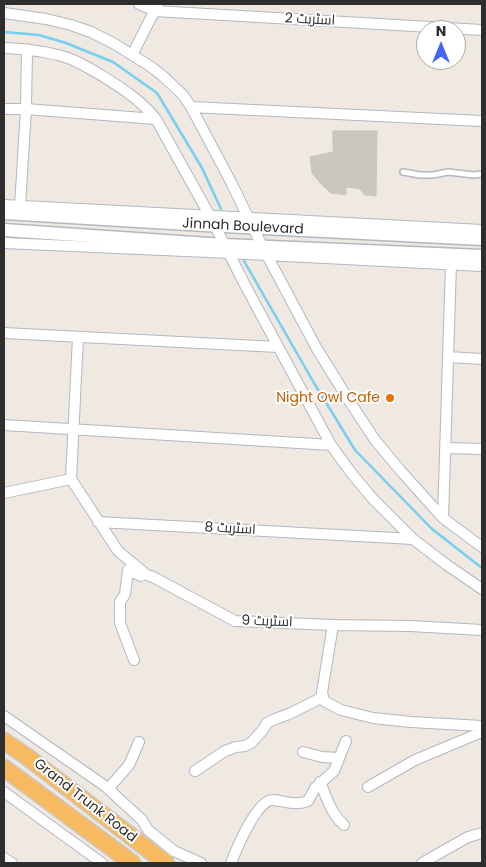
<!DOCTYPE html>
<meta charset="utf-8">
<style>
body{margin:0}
#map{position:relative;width:486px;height:867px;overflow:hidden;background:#efe9e1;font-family:Poppins,sans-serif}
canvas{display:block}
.frame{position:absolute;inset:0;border:5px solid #2e2e2e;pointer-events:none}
.north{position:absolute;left:416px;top:20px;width:50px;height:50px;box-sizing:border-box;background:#fff;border:1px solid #ababab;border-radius:50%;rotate:0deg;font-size:14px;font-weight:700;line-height:20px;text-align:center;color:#2e2e2e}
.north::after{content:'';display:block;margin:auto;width:18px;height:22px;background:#4264fb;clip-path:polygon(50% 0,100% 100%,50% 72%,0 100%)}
</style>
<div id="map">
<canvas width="486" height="867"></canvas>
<div class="frame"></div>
<div class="north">N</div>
</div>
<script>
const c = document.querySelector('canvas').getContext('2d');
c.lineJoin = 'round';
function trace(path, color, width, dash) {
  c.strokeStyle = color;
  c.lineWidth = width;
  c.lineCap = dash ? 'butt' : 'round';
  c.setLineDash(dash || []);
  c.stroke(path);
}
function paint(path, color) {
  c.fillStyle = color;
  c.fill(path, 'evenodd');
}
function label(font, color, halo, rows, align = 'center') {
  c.font = font + ' Poppins,Cairo,sans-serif';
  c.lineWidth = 4;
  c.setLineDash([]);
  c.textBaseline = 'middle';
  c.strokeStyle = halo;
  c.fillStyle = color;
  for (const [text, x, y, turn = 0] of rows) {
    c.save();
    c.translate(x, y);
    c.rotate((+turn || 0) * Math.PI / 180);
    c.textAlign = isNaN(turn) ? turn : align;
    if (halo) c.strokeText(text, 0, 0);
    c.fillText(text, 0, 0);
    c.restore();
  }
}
trace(new Path2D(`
 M4 32 39 35 66 43 113 62 157 93 202 168 221 209
 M244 261 314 383 355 450 432 529 482 568`), '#75cff0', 2.5);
const building = new Path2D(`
 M333 131H377L376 196 365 195 360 189 346 187V195L331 193 321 184 312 173 310 157 333 152Z`);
paint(building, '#cbc7bf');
trace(building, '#cbc5ba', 1);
const service = new Path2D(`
 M403 172 420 175H433L448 172 474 175 482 174`);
const minor = new Path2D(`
 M139 4 155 11 482 30
 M4 13 46 19 71 25 91 32 113 43 150 66 163 76 183 95 191 107 232 184 262 246 317 349 350 402 375 440 400 470 443 518 482 547
 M4 48C26 49 47 51 68 58 79 62 89 68 99 74 120 87 140 99 156 119L210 216 245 285 331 445 352 474 373 499 413 539 447 565 482 589
 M132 55 158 4
 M191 107 482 121
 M4 109H26L156 119
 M4 205 482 230
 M20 206 26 109 27 49
 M4 243 208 252 482 266
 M4 333 278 347
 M448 357 482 359
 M4 425 331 445
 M446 448 482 449
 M71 479 118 551 147 575 153 577 235 621 333 625 410 626 482 630
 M4 493 71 479 78 337
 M443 518 451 264
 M98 522 413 539
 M333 625 322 692 324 701 341 710 373 718 411 722 482 726
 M134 660 120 623V602L125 594 128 570H131L134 573 141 576
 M4 716 105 786 142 820 148 830 174 851 201 863
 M303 752 322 757 339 758
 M195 771 225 751 236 747 245 746 251 743 262 731 267 723 275 719 289 714 323 697
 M320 782C327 798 331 814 344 825
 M368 787 415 760 482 732
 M108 789 129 765 139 742
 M4 792 102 863
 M4 858 12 863
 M231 863C236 850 257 799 273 800 285 801 296 806 308 801L315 788 334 771 346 741
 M422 863 468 837 482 833`);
const tertiary = new Path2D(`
 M4 213 204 225 482 239
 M4 230 224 245 482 256`);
const trunk = new Path2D(`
 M4 741 26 756 166 863
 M4 768 132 863`);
trace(service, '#b4b7c1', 8);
trace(minor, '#b4b7c1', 12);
trace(tertiary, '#b4b7c1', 15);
trace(trunk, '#c9c9c9', 19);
trace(service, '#fff', 5);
trace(minor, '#fff', 10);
trace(tertiary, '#fff', 12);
trace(trunk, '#f8ba60', 16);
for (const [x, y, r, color] of [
 [390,398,5,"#e8710a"]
]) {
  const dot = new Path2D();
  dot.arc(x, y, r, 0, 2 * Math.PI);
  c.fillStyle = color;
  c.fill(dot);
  trace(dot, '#fff', 2);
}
label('14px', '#2e2e2e', '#fff', [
 ["اسٹریٹ 2",310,20,3],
 ["Jinnah Boulevard",243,227,3],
 ["اسٹریٹ 8",230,529,3],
 ["اسٹریٹ 9",267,622,2],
 ["Grand Trunk Road",85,801,38]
]);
label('14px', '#c56008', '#fff', [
 ["Night Owl Cafe",380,398]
], 'right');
</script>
